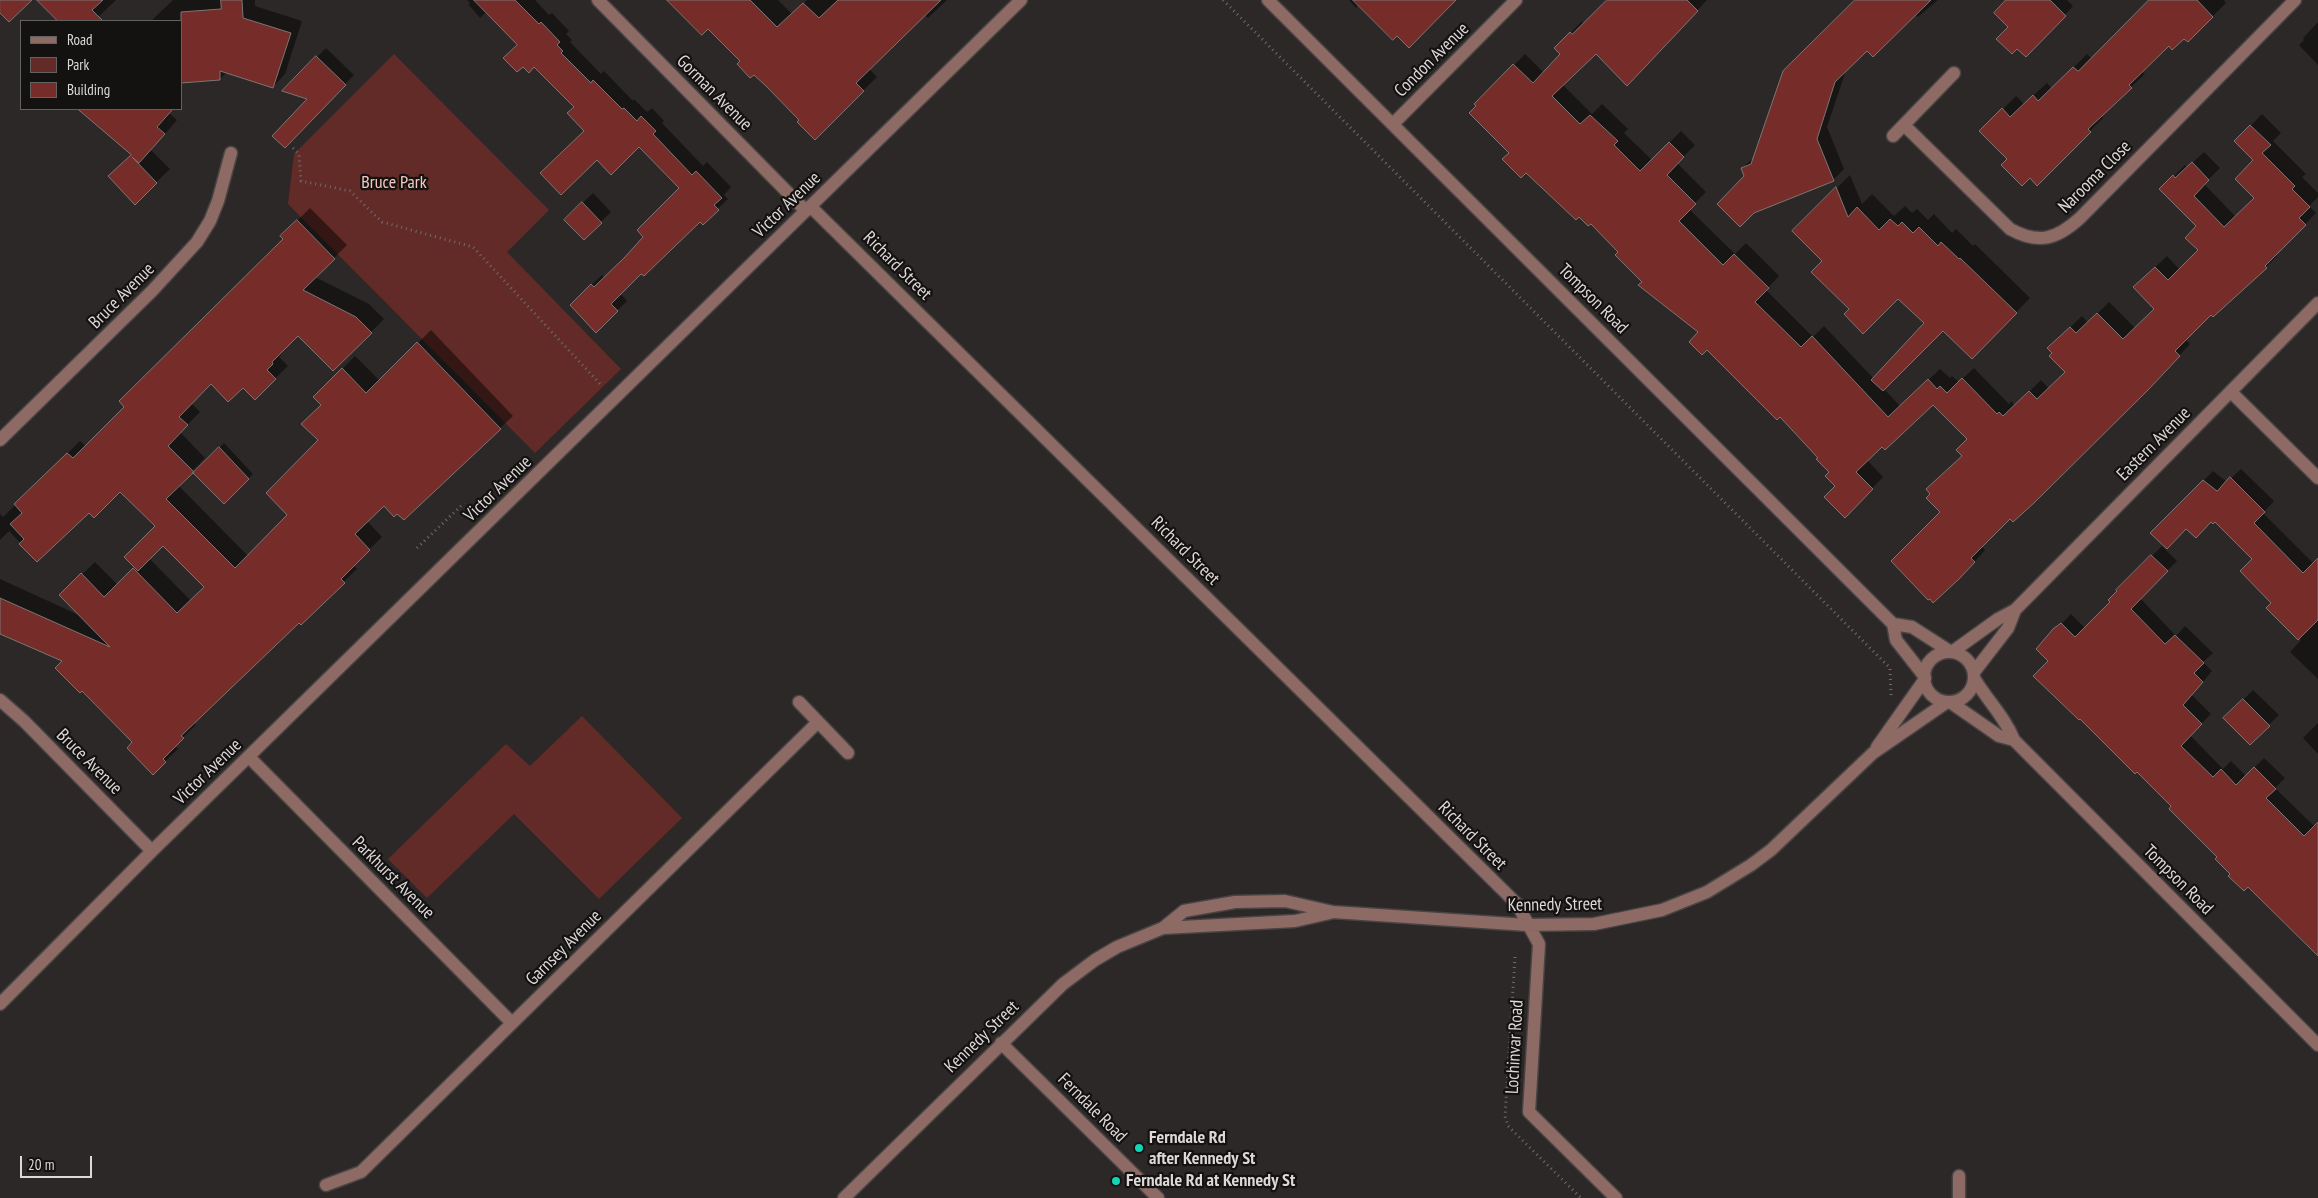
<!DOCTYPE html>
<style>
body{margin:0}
#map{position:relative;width:2318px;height:1198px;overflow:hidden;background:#2d2828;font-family:"PT Sans Narrow",sans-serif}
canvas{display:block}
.legend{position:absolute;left:20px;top:20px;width:162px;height:90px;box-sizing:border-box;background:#141211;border:1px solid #646261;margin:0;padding:6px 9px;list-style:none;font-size:15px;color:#dcd9d8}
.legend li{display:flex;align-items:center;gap:10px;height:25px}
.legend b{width:25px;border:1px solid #646261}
.scale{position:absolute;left:20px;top:1156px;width:72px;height:22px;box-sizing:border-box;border:2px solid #dcd9d8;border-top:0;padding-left:6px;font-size:15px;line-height:18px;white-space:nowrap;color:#dcd9d8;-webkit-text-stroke:4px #141211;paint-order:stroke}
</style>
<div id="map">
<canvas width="2318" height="1198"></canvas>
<ul class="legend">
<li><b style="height:6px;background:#8e6a65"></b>Road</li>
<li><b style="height:14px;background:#622b27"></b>Park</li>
<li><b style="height:14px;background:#762c28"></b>Building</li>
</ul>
<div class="scale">20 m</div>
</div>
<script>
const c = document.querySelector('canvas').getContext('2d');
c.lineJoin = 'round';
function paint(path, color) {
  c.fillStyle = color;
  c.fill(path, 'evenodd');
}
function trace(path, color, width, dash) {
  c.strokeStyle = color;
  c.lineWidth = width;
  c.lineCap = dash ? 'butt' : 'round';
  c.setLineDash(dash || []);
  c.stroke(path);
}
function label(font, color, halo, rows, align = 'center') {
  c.font = font + ' "PT Sans Narrow",sans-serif';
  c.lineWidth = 4.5;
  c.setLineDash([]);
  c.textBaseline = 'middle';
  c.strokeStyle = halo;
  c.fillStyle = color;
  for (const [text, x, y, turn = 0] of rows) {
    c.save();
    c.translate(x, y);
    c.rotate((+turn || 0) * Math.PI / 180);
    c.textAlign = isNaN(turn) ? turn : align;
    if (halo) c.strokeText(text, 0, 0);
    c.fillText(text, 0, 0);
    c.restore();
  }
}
paint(new Path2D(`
 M394 54 549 210 507 252 621 369 535 453 288 204 294 154Z
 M582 716 682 818 599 899 514 814 427 898 388 859 506 744 530 766Z`), '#622b27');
paint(new Path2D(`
 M39 0H116L94 21H60Z
 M173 0H255V6L302 21 285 74 273 87 227 72 220 79 181 21H151Z
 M467 0H535L549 15 552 13 569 31 566 34 572 40 570 42 601 74 604 71 633 101 634 99 647 112 652 108 664 121 662 123 703 166 707 162 731 187 724 195 728 199 703 223 700 220 620 293 627 301 596 331 571 305 602 275 605 278 645 237 680 188 639 145 586 130 575 107 487 11 480 18 469 5 470 3Z
 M669 0H778L792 14 807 0H947L928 18 924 14 869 69 877 77 815 138 801 120 708 27Z
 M1349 0H1455L1359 4 1356 8Z
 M1615 0H1707L1627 85 1596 52 1563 85 1592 114 1602 104 1628 129 1624 133 1652 160 1681 131 1695 145 1677 163 1706 192 1689 209 1735 254 1746 243 1779 276 1766 290 1813 337 1824 326 1874 379 1926 323 1898 297 1851 309 1824 261 1794 231 1850 175 1862 204 1872 194 1894 216 1905 206 1912 213 1917 209 1928 220 1934 214 1952 233 1956 229 1973 246 1975 244 2030 298 1972 357 1943 329 1884 389 1900 406 1940 369 1950 378 1952 376 1959 382 1974 368 2009 404 2011 401 2015 406 2041 380 2049 389 2066 372 2049 348 2082 316 2088 323 2109 302 2135 328 2156 309 2146 276 2167 256 2180 270 2200 250 2198 226 2161 189 2185 165 2187 168 2204 152 2220 168 2204 184 2236 217 2255 198 2254 160 2236 141 2262 114 2281 133 2273 141 2306 174 2302 177 2318 193V197L2309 206 2316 213 2276 254 2277 256 2266 267 2213 315 2211 314 2185 339 2190 344 2160 376 1981 546 1985 550 1971 566 1942 512 1969 439 1933 403 1867 460 1883 477 1845 516 1831 472 1819 458 1700 332 1643 282 1620 252 1591 222 1510 153 1476 104 1525 54 1544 73 1562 54 1556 48 1582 21 1584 24Z
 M1857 0H1938L1918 17 1915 14 1867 49 1846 70 1827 127 1844 169 1833 180 1746 177 1742 168 1755 157Z
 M2008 0H2067L2073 6 2035 47 2010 27Z
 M2151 0H2224L2226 3 2188 41 2184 37 2169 44 2141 71 2145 74 2101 115 2103 118 2037 184 1981 131 2016 96 2024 104 2047 83 2052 89 2087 54 2092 59Z
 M2318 22V65L2299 45 2304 40 2303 38Z
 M326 48 354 75 285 146 309 99 284 90Z
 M87 109H173L169 113 177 120 151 150 170 169 135 203 110 177 132 155 84 112Z
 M593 193 611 212 584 238 565 220Z
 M310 208 347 245 315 277 369 304 384 319 333 370 298 334 279 357 288 366 255 398 243 386 211 382 191 403 200 412 180 432 205 458 178 485 248 556 289 515 320 440 322 405 315 397 355 356 380 381 431 330 513 416 404 518 384 504 367 521 382 537 353 565 357 569 301 623 299 621 193 722 196 725 175 745 178 749 153 773 134 742 64 661 0 632V579L81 616 61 595 95 562 118 585 136 567 157 526 120 490 89 512 37 560 9 531 0 540V514L3 517 80 441 86 446 285 239 282 236ZM163 544 205 587 191 601 149 558Z
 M224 443 253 474 224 502 195 473Z
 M2241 469 2274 501 2263 513 2314 564 2318 560V679L2290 652 2301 640 2268 608 2273 603 2254 559 2215 520 2152 533 2213 471 2227 482Z
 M2162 546 2177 561 2140 598 2176 636 2185 626 2213 653 2203 662 2212 671 2192 695 2211 714 2190 735 2223 769 2231 761 2246 776 2264 758 2285 778 2275 788 2315 827 2318 823V954L2248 885 2231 874 2219 857 2173 806 2050 661 2037 649 2071 614 2085 628 2112 602 2119 591 2118 590Z
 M2253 690 2279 715 2250 743 2225 718Z
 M2318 723V754L2303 738Z`), '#0007');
const building = new Path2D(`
 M0 0H32L9 22 0 13Z
 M37 0H103L92 10 103 21H58Z
 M221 0H242L243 18 291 33 273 88 220 71V80L181 83V12L221 9Z
 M474 0H515L539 24 541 22 560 42 557 45 563 51 561 53 591 83 593 80 622 109 624 108 637 121 641 116 656 131 653 134 692 175 696 171 722 198 714 205 719 210 703 225 700 222 644 276 641 274 611 304 618 311 596 333 570 305 591 284 594 287 625 257 643 237 637 230 679 188 639 147 611 175 597 160 561 195 540 173 584 131 567 113 574 107 534 67 529 73 523 67 517 72 503 58 517 45Z
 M667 0H750L777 27 803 3 819 18 838 0H941L856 83 864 91 815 140 797 122 799 120 766 86 754 75 750 78 737 64 740 61 708 29 702 35Z
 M1353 0H1456L1409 48 1397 36 1393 40Z
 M1607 0H1687L1698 11 1627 86 1596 54 1552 96 1580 124 1590 115 1618 141 1614 145 1640 171 1669 142 1684 157 1667 175 1696 204 1679 221 1723 265 1734 254 1769 288 1755 302 1801 347 1812 336 1888 417 1928 379 1937 389 1940 386 1947 393 1962 378 1997 414 1999 412 2003 416 2029 391 2037 399 2065 372 2049 356 2052 353 2047 348 2070 327 2076 333 2097 313 2123 339 2154 309 2133 287 2155 267 2168 280 2198 250 2185 238 2196 226 2159 189 2173 175 2175 178 2192 162 2209 180 2194 196 2224 227 2254 198 2235 179 2253 160 2234 141 2250 125 2271 145 2262 153 2295 186 2292 189 2310 207 2299 218 2306 225 2265 266 2267 268 2213 317 2211 315 2175 351 2180 356 2149 389 2035 502 2013 522 2010 519 1971 558 1975 562 1959 579 1933 603 1930 599 1928 600 1891 561 1940 512 1926 498 1930 494 1926 489 1962 456 1956 450 1967 439 1933 405 1885 450 1882 447 1856 472 1873 489 1845 518 1824 497 1835 486 1825 476 1829 472 1816 459 1818 458 1780 417 1777 420 1707 350 1702 355 1689 342 1698 332 1638 285 1642 282 1615 255 1618 252 1591 224 1588 226 1579 217 1576 220 1526 173 1521 178 1502 159 1509 153 1469 113 1476 106 1474 104 1513 64 1533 83 1560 54 1554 48 1570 32 1572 34Z
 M1855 0H1931L1873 57 1867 51 1835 82 1817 139 1834 181 1754 213 1740 227 1717 204 1744 176 1741 168 1751 164 1783 71Z
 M2006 0H2050L2066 16 2026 57 2017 49 2012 54 1996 39 2008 27 1994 13Z
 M2149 0H2197L2213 17 2188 42 2184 39 2172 50 2169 46 2129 85 2132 88 2088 129 2091 132 2037 186 2030 178 2022 186 2001 165 2007 159 1979 131 2002 108 2010 117 2033 95 2038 101 2073 67 2078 71Z
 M316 56 346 85 285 148 272 136 307 99 282 91Z
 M78 109H173L157 127 165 134 139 163 132 157 157 183 135 205 108 176 131 155Z
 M1836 187 1848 217 1857 207 1879 230 1890 219 1898 226 1902 222 1913 233 1919 227 1938 246 1941 242 1959 259 1960 258 2017 313 1972 359 1943 331 1883 391 1871 380 1924 323 1898 299 1863 334 1844 314 1849 309 1811 272 1822 261 1792 231Z
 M582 202 602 223 584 240 564 220Z
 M297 220 335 259 303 290 356 317 372 333 333 371 298 336 272 362 273 364 267 370 276 379 255 400 243 388 228 402 211 384 179 417 188 425 168 446 194 472 166 499 235 568 287 515 266 493 318 440 301 424 321 405 313 397 342 368 366 393 417 342 501 429 404 520 397 514 394 517 384 506 355 534 370 550 341 579 345 583 301 625 299 623 181 736 184 738 163 759 166 762 153 775 127 748 132 742 82 691 80 693 55 668 62 661 0 634V598L110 647 59 595 81 573 104 597 133 568 177 613 204 587 163 546 138 571 124 557 155 526 120 492 94 518 89 513 37 562 19 544 24 539 10 524 22 513 14 504 67 453 73 458 124 407 119 401 283 239 280 236Z
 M219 447 249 479 224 504 193 473Z
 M2230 477 2265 512 2254 523 2303 573 2318 558V620L2298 640 2266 608 2271 603 2240 571 2252 559 2215 522 2213 524 2211 522 2196 538 2186 529 2167 549 2150 533 2203 480 2217 491Z
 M2151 555 2168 571 2131 609 2165 644 2175 635 2204 663 2194 673 2203 682 2183 705 2202 724 2181 746 2213 777 2221 769 2236 785 2254 767 2276 789 2266 798 2304 836 2318 822V956L2248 887 2244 891 2228 876 2230 874 2215 859 2217 857 2169 809 2171 806 2137 772 2135 774 2080 719 2079 720 2033 676 2048 661 2036 649 2053 629 2061 623 2075 637 2110 602 2108 600 2117 591 2116 590Z
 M2243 699 2270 726 2250 745 2223 718Z`);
paint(building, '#762c28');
trace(building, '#7b7675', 1);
const minor = new Path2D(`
 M598 0 806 211
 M1268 0 1893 624 1912 627 1951 652
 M1393 124 1516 0
 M1904 125 2010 229C2039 245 2057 239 2080 218L2295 0
 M1893 136 1954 73
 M811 207 1517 904 1539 944 1529 1112 1616 1198
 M2231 392 2318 478
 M0 440 152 291 197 242 210 221 218 201 231 153
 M1893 624 1896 640 1925 677
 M1952 652 1998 619 2015 610 2318 303
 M1924 677a25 25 0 1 1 50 0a25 25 0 1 1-50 0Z
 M1974 672 2008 628 2015 610
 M1974 678C1987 700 2005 717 2014 740L2318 1045
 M0 700 24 721 152 851
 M799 702 848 753
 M1950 702 1999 736 2014 740
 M1877 747 1925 679
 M249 757 512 1023
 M1163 928 1295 921 1330 913
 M0 1004 152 851 1021 0
 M1001 1043 1158 1198
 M326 1185 361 1172 818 722
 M844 1198 1063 984 1095 960 1117 947 1163 928 1184 911 1235 902 1285 901 1333 912 1527 925 1594 924 1662 910 1707 892 1751 865 1771 850 1873 753 1947 702
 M1959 1198V1176`);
trace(minor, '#494444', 15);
trace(new Path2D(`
 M1223 0 1890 668 1891 695
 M293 148 299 154 301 181 350 191 382 222 473 247 602 386
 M417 548 464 503
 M1515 957 1505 1116 1508 1126 1581 1198`), '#716d6c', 3, [1, 4]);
trace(minor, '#8e6a65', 12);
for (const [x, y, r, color] of [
 [1139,1148,5,"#11d5b4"],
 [1116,1181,5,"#11d5b4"]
]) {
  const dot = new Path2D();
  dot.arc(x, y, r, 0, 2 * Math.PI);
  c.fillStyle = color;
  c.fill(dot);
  trace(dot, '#141211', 2);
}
label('18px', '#dcd9d8', '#141211', [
 ["Condon Avenue",1432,60,-45],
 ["Gorman Avenue",714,93,45],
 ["Narooma Close",2095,177,-45],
 ["Victor Avenue",787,205,-44],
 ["Richard Street",897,266,45],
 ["Bruce Avenue",122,296,-45],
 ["Tompson Road",1593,299,45],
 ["Eastern Avenue",2154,444,-45],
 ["Victor Avenue",498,489,-44],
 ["Richard Street",1185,551,45],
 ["Bruce Avenue",89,762,45],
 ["Victor Avenue",208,772,-44],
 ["Richard Street",1472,836,45],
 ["Parkhurst Avenue",393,878,45],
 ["Tompson Road",2178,880,45],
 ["Kennedy Street",1555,905,-1],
 ["Garnsey Avenue",564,948,-45],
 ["Kennedy Street",982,1037,-44],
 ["Lochinvar Road",1515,1047,-87],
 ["Ferndale Road",1092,1108,45]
]);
label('18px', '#f6c7c2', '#141211', [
 ["Bruce Park",394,183]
]);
label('bold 18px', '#dcd9d8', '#141211', [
 ["Ferndale Rd",1149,1138],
 ["after Kennedy St",1149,1159],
 ["Ferndale Rd at Kennedy St",1126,1181]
], 'left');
</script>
